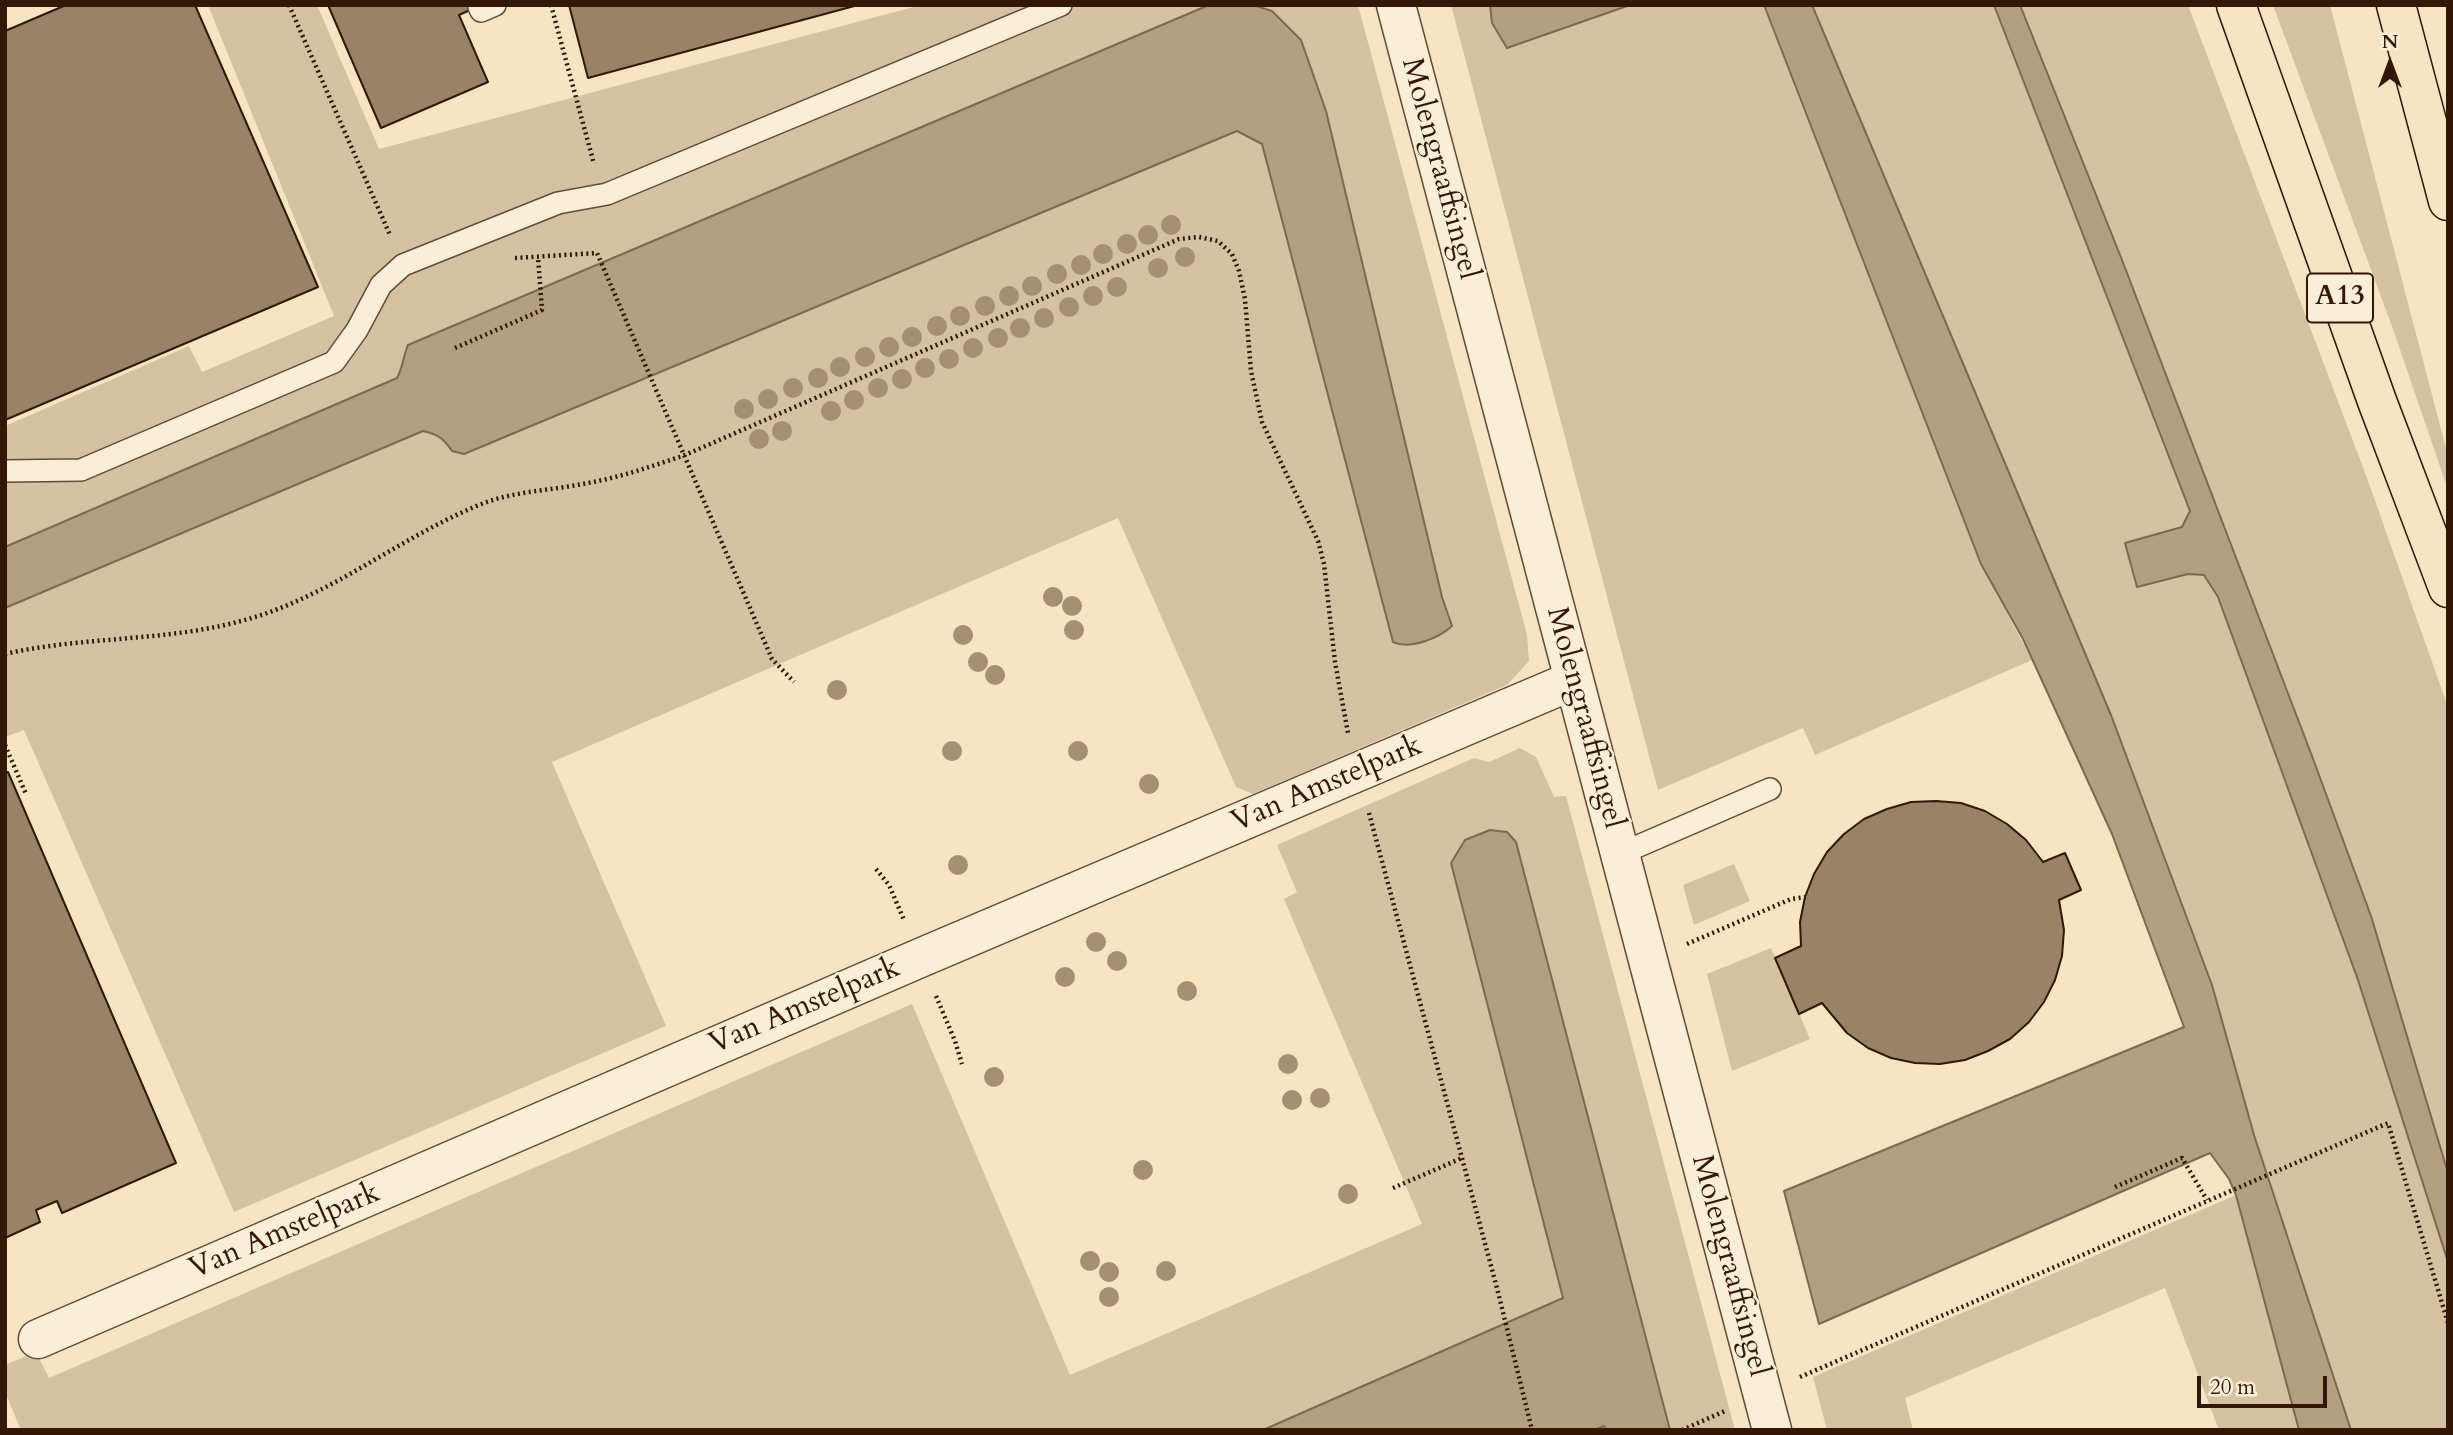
<!DOCTYPE html>
<style>
body{margin:0}
#map{position:relative;width:2453px;height:1435px;overflow:hidden;background:#f6e5c2;font-family:Cardo,serif}
canvas{display:block}
.frame{position:absolute;inset:0;border:7px solid #321707;pointer-events:none}
.north{position:absolute;left:2355px;top:28px;width:70px;height:70px;-webkit-text-stroke:5px #f9eed7;paint-order:stroke;rotate:0deg;font-size:19px;font-weight:700;line-height:28px;text-align:center;color:#321707}
.north::after{content:'';display:block;margin:auto;width:24px;height:32px;background:#321707;clip-path:polygon(50% 0,100% 100%,50% 72%,0 100%)}
.scale{position:absolute;left:2197px;top:1376px;width:130px;height:32px;box-sizing:border-box;border:4px solid #321707;border-top:0;padding-left:9px;font-size:21px;line-height:24px;white-space:nowrap;color:#321707;-webkit-text-stroke:5px #f9eed7;paint-order:stroke}
</style>
<div id="map">
<canvas width="2453" height="1435"></canvas>
<div class="frame"></div>
<div class="north">N</div>
<div class="scale">20 m</div>
</div>
<script>
const c = document.querySelector('canvas').getContext('2d');
c.lineJoin = 'round';
function paint(path, color) {
  c.fillStyle = color;
  c.fill(path, 'evenodd');
}
function trace(path, color, width, dash) {
  c.strokeStyle = color;
  c.lineWidth = width;
  c.lineCap = dash ? 'butt' : 'round';
  c.setLineDash(dash || []);
  c.stroke(path);
}
function label(font, color, halo, rows, align = 'center') {
  c.font = font + ' Cardo,serif';
  c.lineWidth = 5;
  c.setLineDash([]);
  c.textBaseline = 'middle';
  c.strokeStyle = halo;
  c.fillStyle = color;
  for (const [text, x, y, turn = 0] of rows) {
    c.save();
    c.translate(x, y);
    c.rotate((+turn || 0) * Math.PI / 180);
    c.textAlign = isNaN(turn) ? turn : align;
    if (halo) c.strokeText(text, 0, 0);
    c.fillText(text, 0, 0);
    c.restore();
  }
}
paint(new Path2D(`
 M208 5H317L379 149 921 5H1209L408 345C403 356 403 367 397 378L5 547V426L189 346 202 372 334 316Z
 M1253 5H1358L1527 635 1529 661 1507 685 1253 794 1236 787 1118 518 552 762 666 1026 234 1212 24 730 5 737V608L423 431C438 434 444 439 452 451L465 454 1237 131 1262 144 1393 642 1452 626 1442 597 1320 91C1305 53 1296 19 1253 5Z
 M1451 5H1490L1492 23 1507 48 1630 5H1763L1981 564 2032 660 1815 755 1803 728 1658 790Z
 M1812 5H1994L2190 511 2182 527 2125 544 2138 587 2188 574 2204 575 2218 597 2358 980 2448 1262V1430H2351L2254 1135 2212 985 2058 591Z
 M2020 5H2188L2367 478 2448 707V1173L2371 916 2312 756 2122 260Z
 M2273 5H2330L2448 456V490L2393 329Z
 M1520 748 1536 757 1554 797 1566 796 1735 1430H1670L1516 842 1507 832 1451 863 1563 1298 1263 1430H21L5 1392V1365L36 1352 49 1378 912 1004 1070 1375 1422 1224 1284 899 1297 892 1277 845 1474 758 1489 762Z
 M1734 864 1750 901 1694 925 1683 885Z
 M1771 948 1810 1039 1732 1071 1707 974Z
 M2236 1195 2299 1430H2219L2165 1288 1905 1398 1913 1430H1827L1813 1377Z`), '#d5c2a2');
const water = new Path2D(`
 M1209 5H1253L1272 11 1301 40 1326 111 1442 597 1452 626C1439 638 1410 650 1393 642L1262 144 1237 131 464 454 452 451C444 439 438 434 423 431L5 608V547L397 378C403 367 403 357 408 345Z
 M1490 5H1630L1507 48 1492 23Z
 M1764 5H1812L2111 715 2212 985 2254 1135 2351 1430H2299L2236 1195 2229 1179 2210 1153 1819 1324 1784 1191 2184 1027 2112 834 2023 639 1981 564Z
 M1994 5H2020L2122 260 2312 756 2371 916 2448 1173V1262L2358 980 2218 597 2204 575 2188 574 2137 587 2125 543 2182 527 2190 511Z
 M1490 830 1507 832 1516 842 1670 1430H1606L1604 1426 1595 1430H1263L1563 1298 1451 863 1465 840Z`);
paint(water, '#b39f82');
trace(water, '#7f6951', 2);
const building = new Path2D(`
 M66 5H195L318 287 5 420V31Z
 M328 5H481L459 15 488 82 381 128Z
 M569 5H858L588 78Z
 M8 772 176 1163 62 1213 57 1201 36 1210 40 1222 5 1238V773Z
 M1936 801 1961 803 1985 811 2007 824 2026 840 2043 862 2065 853 2081 890 2059 900 2064 930 2062 956 2055 980 2044 1002 2029 1022 2010 1039 1988 1051 1965 1060 1940 1064 1915 1063 1891 1058 1868 1048 1847 1033 1822 1003 1799 1014 1775 958 1801 946 1800 922 1805 897 1814 874 1827 852 1844 834 1864 819 1887 809 1911 802Z`);
paint(building, '#988268');
trace(building, '#321707', 2);
const service = new Path2D(`
 M479 7 481 11 495 5
 M5 471 81 470 334 362 357 330 381 285 403 265 558 203 607 194 1061 5
 M1620 854 1770 789`);
const minor = new Path2D(`
 M1396 5 1772 1430
 M38 1339 920 958 1574 680`);
const motorway = new Path2D(`
 M2236 5 2377 401 2448 588
 M2396 5 2448 201`);
trace(service, '#634a36', 24);
trace(minor, '#634a36', 41);
trace(motorway, '#321707', 41);
trace(new Path2D(`
 M289 5 390 235
 M551 5 594 164
 M515 258 597 253 772 659 794 682
 M455 348 542 310 538 257
 M5 654C83 636 164 642 241 621 330 598 400 536 484 503 516 491 554 490 588 483 621 477 653 466 685 455L1179 239 1199 237 1218 241 1232 254 1239 271 1245 299 1251 371 1262 422 1318 541 1324 564 1335 662 1348 733
 M5 745 26 794
 M1369 813 1497 1288 1532 1430
 M876 869 889 885 904 920
 M1687 944 1791 899 1805 897
 M936 996 955 1041 962 1064
 M2115 1187 2182 1158 2207 1200
 M1393 1188 1462 1158
 M1800 1377 2388 1123 2448 1323
 M1682 1430 1725 1411`), '#321707', 4.5, [2, 3.5]);
trace(service, '#f9eed7', 21);
trace(minor, '#f9eed7', 38);
trace(motorway, '#f6e5c2', 38);
c.fillStyle = '#a59075';
for (const [x, y] of [
 [1171,225],
 [1148,235],
 [1127,244],
 [1103,254],
 [1185,257],
 [1081,265],
 [1158,268],
 [1057,274],
 [1032,286],
 [1117,287],
 [1009,296],
 [1093,296],
 [985,306],
 [1069,307],
 [960,316],
 [1044,318],
 [937,326],
 [1020,328],
 [912,337],
 [998,338],
 [889,347],
 [973,348],
 [865,357],
 [949,359],
 [840,367],
 [925,368],
 [818,378],
 [902,379],
 [793,388],
 [878,388],
 [768,399],
 [854,400],
 [744,409],
 [831,411],
 [782,431],
 [759,439],
 [1053,597],
 [1072,606],
 [1074,630],
 [963,635],
 [978,662],
 [995,675],
 [837,690],
 [952,751],
 [1078,751],
 [1149,784],
 [958,865],
 [1096,942],
 [1117,961],
 [1065,977],
 [1187,991],
 [1288,1064],
 [994,1077],
 [1320,1098],
 [1292,1100],
 [1143,1170],
 [1348,1194],
 [1090,1261],
 [1166,1271],
 [1109,1272],
 [1109,1297]
]) {
  c.beginPath();
  c.arc(x, y, 10, 0, 2 * Math.PI);
  c.fill();
}
for (const [x, y, w] of [
 [2340,298,66]
]) {
  const box = new Path2D();
  box.roundRect(x - w / 2, y - 24.5, w, 49, 5);
  c.fillStyle = '#f9eed7';
  c.fill(box);
  trace(box, '#321707', 2);
}
label('bold 28px', '#321707', null, [
 ["A13",2340,298]
]);
label('30px', '#321707', '#f9eed7', [
 ["Molengraaffsingel",1439,169,75],
 ["Molengraaffsingel",1584,718,75],
 ["Van Amstelpark",1327,785,-23],
 ["Van Amstelpark",805,1007,-23],
 ["Van Amstelpark",285,1232,-23],
 ["Molengraaffsingel",1729,1266,75]
]);
</script>
